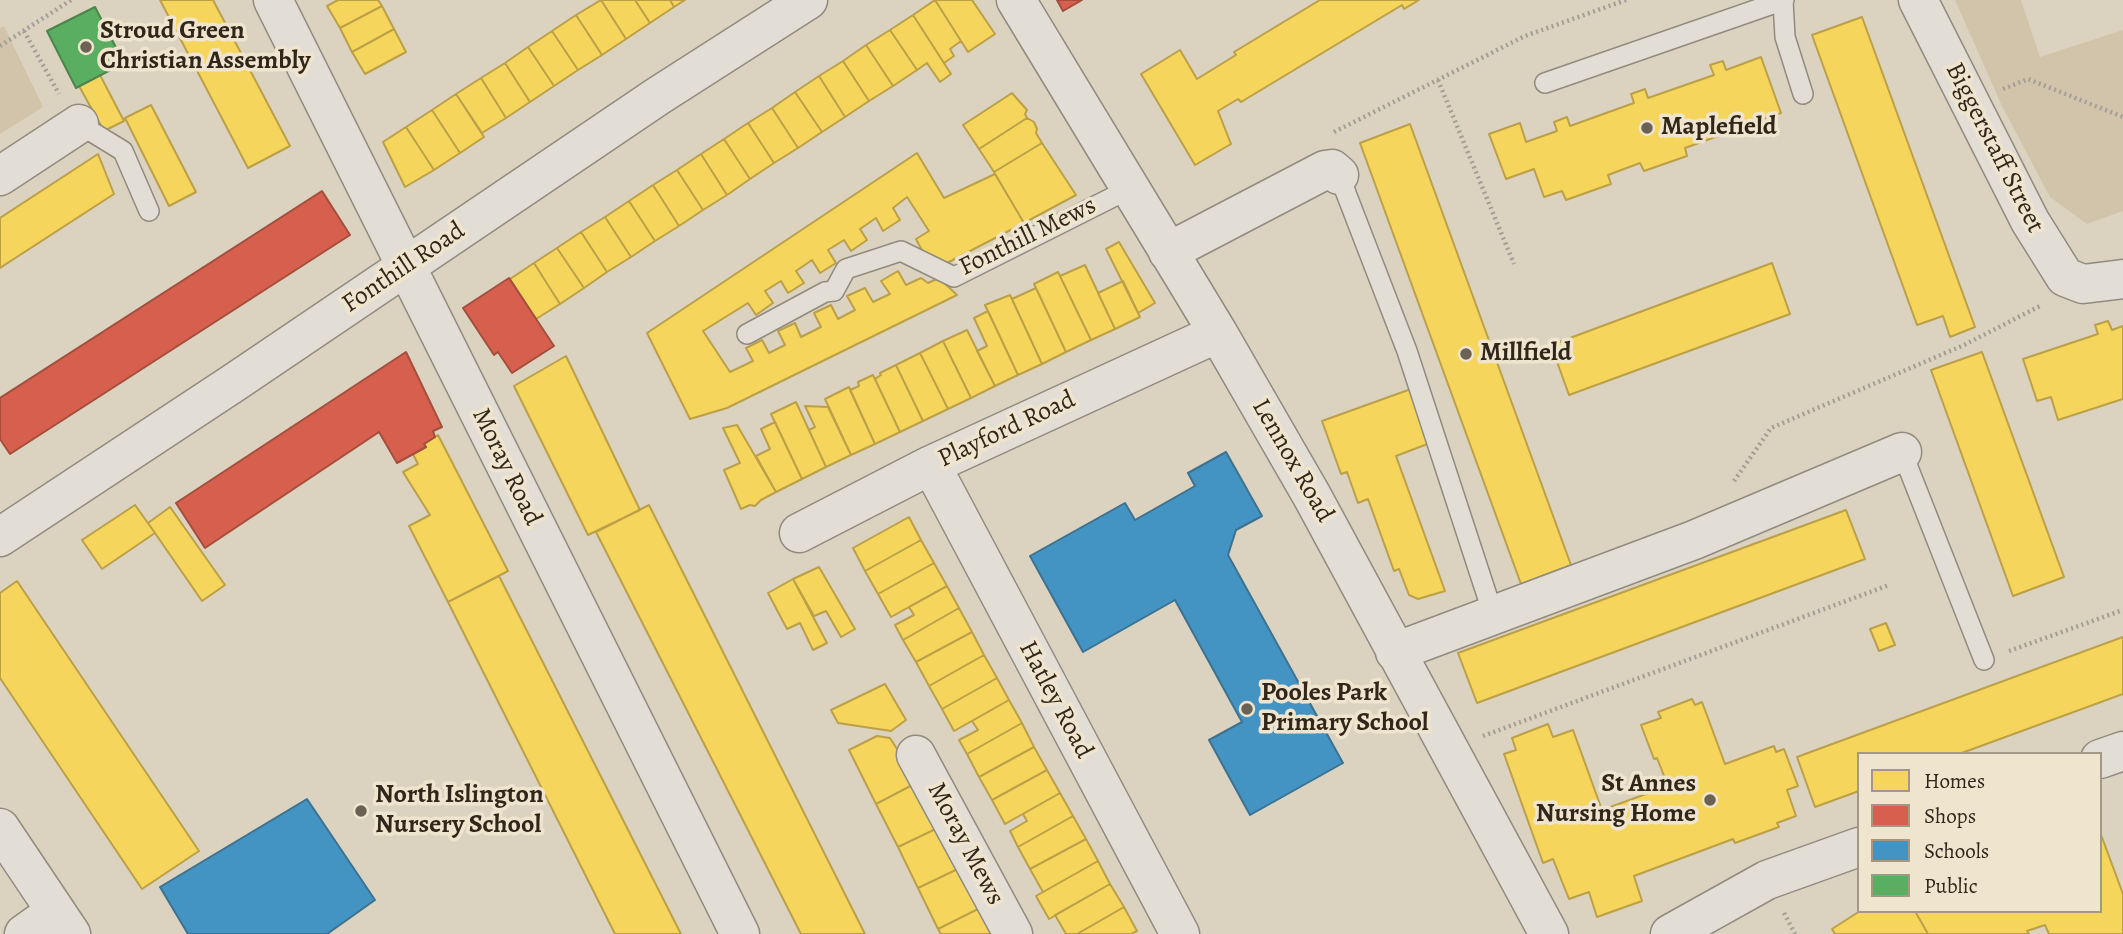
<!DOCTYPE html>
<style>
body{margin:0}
#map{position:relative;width:2123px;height:934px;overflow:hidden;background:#dbd2bf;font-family:Alegreya,serif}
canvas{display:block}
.legend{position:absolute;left:1857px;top:752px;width:245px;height:161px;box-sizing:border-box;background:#efe4ce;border:2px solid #a39886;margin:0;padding:9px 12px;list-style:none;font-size:21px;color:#302619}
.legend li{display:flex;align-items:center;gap:14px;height:35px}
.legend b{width:35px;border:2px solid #a39886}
</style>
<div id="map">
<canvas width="2123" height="934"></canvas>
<ul class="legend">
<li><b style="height:19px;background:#f6d55c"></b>Homes</li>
<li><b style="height:19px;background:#d6604d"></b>Shops</li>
<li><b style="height:19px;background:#4393c3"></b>Schools</li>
<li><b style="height:19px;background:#5aae61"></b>Public</li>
</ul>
</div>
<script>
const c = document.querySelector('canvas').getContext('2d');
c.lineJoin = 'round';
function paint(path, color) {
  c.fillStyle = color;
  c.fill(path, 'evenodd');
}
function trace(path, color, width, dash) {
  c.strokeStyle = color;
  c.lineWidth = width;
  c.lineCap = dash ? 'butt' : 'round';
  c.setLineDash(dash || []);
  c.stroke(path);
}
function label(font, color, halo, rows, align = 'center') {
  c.font = font + ' Alegreya,serif';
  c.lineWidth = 7;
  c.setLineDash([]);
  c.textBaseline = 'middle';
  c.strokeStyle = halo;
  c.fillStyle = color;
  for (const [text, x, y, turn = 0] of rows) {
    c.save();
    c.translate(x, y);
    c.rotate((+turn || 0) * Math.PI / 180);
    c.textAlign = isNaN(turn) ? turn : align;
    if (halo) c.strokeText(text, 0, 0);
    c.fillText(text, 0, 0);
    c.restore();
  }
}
paint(new Path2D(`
 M1955 0H2021L2040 57 2123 30V211L2087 224 2050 197 2002 106Z
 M4 26 43 107 0 134V28Z`), '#d1c4aa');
const homes = new Path2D(`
 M160 0H213L290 146 248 168Z
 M338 0H378L382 6 340 28 327 6Z
 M601 0 626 39 602 55 576 15Z
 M601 0H635L650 23 626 39Z
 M635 0H670L674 7 650 23Z
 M670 0H685L674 7Z
 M935 0 961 41 950 49 954 56 944 63 913 15Z
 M935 0H972L995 34 968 52Z
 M1320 0H1419L1404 9 1402 5 1241 102 1238 99 1218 111 1231 144 1195 165 1141 74 1180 50 1197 79 1236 55 1234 52Z
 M382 6 394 29 352 52 340 28Z
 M576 15 602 55 578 70 552 31Z
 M913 15 951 74 940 82 927 63 917 70 890 30Z
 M1862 17 1975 327 1950 337 1943 316 1917 325 1812 35Z
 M394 29 406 52 365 74 352 52Z
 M890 30 917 70 893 86 866 45Z
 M552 31 578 70 554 86 528 47Z
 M866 45 893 86 869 101 843 61Z
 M528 47 554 86 530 102 505 63Z
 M1761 57 1781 113 1685 148 1687 156 1644 171 1640 163 1608 175 1611 184 1566 200 1562 191 1544 197 1534 169 1506 179 1489 134 1520 123 1526 142 1557 131 1554 122 1567 117 1570 126 1634 103 1631 94 1645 89 1648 98 1714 75 1710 65 1723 61 1726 70Z
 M843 61 869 101 845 117 819 76Z
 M505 63 530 102 506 118 481 78Z
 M100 75 124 121 104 131 79 86Z
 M819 76 845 117 822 132 795 92Z
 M481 78 506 118 482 133 456 94Z
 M795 92 822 132 798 148 772 108Z
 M1012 93 1027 110 1025 114 1027 118 979 149 963 125Z
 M456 94 484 137 460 153 432 110Z
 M151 105 196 192 169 206 125 118Z
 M772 108 798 148 774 163 748 123Z
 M432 110 460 153 434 170 406 127Z
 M1027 118 1034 122 1037 129 1036 133 1042 143 994 172 979 149Z
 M748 123 774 163 750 179 724 139Z
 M1410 124 1571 565 1521 584 1360 143Z
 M406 127 434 170 405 187 383 142Z
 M724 139 750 179 727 195 701 154Z
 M1042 143 1076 195 1024 223 994 172Z
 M917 153 944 198 995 174 1024 223 947 263 925 256 916 239 929 231 907 197 893 208 900 220 883 231 876 218 860 229 867 240 851 251 844 240 828 250 836 263 820 273 812 260 796 271 804 283 788 293 781 281 765 291 773 303 756 315 748 303 703 331 730 372 753 361 746 348 762 340 769 353 785 345 778 331 795 323 801 337 821 327 814 313 831 305 838 319 855 310 847 296 865 288 873 302 890 294 881 281 898 271 906 285 921 278 928 283 939 278 957 295 727 408 690 419 647 333Z
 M98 154 114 194 0 268V218Z
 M701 154 727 195 703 210 677 170Z
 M677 170 703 210 679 226 653 185Z
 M653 185 679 226 655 241 629 201Z
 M629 201 655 241 631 257 605 217Z
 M605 217 631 257 607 272 581 232Z
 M581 232 607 272 584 288 557 248Z
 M1119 242 1155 303 1138 313 1106 249Z
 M557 248 584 288 560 304 534 263Z
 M534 263 560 304 536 319 510 279Z
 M1772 263 1790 314 1569 395 1551 345Z
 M1085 265 1115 329 1091 340 1060 276Z
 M1058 272 1091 340 1066 352 1034 284Z
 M1123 281 1140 317 1115 329 1098 293Z
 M1036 288 1066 352 1042 364 1012 299Z
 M1010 295 1042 364 1018 375 985 305Z
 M988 311 1018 375 995 386 977 351 987 346 974 318Z
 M2108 321 2112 330 2123 326V399L2058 420 2051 397 2037 401 2023 359 2098 334 2095 325Z
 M967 330 995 386 971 398 943 341Z
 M943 341 971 398 948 409 920 353Z
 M1982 352 2064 577 2013 596 1931 370Z
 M920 353 948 409 923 421 896 365Z
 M566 356 640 510 588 535 514 386Z
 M896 365 923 421 900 432 875 379 881 375 880 373Z
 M873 375 900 432 875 444 850 390 859 386 858 382Z
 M849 387 875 444 851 455 825 399Z
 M1411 389 1430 443 1396 456 1445 591 1418 599 1409 595 1399 569 1394 571 1368 499 1358 503 1347 472 1341 474 1322 421Z
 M796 402 826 467 802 479 771 414Z
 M805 406 828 407 851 455 826 467 809 430 815 427Z
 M775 422 802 479 776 492 756 456 770 449 761 429Z
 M737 425 776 492 761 500 755 506 750 505 741 509 724 470 740 463 723 428Z
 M438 435 508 571 448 602 409 526 430 515 403 472 418 464 413 454 426 447 424 444Z
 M135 505 155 533 102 569 82 540Z
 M649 505 865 934H801L596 532Z
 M170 507 225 585 202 601 148 523Z
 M1846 510 1865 559 1477 703 1458 653Z
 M909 517 921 540 865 571 853 548Z
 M921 540 934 563 878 594 865 571Z
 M934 563 947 586 891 617 878 594Z
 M819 567 855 629 841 637 826 611 814 616 793 579Z
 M499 576 681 934H615L448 602Z
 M793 579 827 643 813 650 800 623 787 629 768 593Z
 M17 581 199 851 142 889 0 678V593Z
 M947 586 959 608 903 640 895 625 914 615 909 607Z
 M959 608 972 632 916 662 903 640Z
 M1886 623 1895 645 1879 651 1870 629Z
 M972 632 984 655 929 686 916 662Z
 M2123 637V694L1959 754H1859V791L1815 807 1797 757Z
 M984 655 997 678 942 709 929 686Z
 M997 678 1009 700 954 731 942 709Z
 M885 684 906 720 891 731 838 723 831 710Z
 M1692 699 1695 705 1702 702 1725 764 1774 746 1776 752 1784 749 1798 786 1787 790 1796 816 1777 823 1779 827 1735 843 1733 839 1634 876 1642 901 1597 917 1589 892 1569 899 1553 859 1543 863 1504 754 1516 750 1512 738 1548 724 1553 737 1573 730 1602 810 1668 786 1657 758 1654 759 1641 725 1661 718 1658 712Z
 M1009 700 1022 723 967 754 959 740 978 730 972 721Z
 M1022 723 1034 747 979 777 967 754Z
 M877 736 890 738 918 782 876 804 849 750Z
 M1034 747 1047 770 992 800 979 777Z
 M1047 770 1060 793 1005 824 992 800Z
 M918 782 944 825 898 847 876 804Z
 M1060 793 1073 816 1018 847 1010 831 1027 821 1023 814Z
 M1073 816 1086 839 1030 869 1018 847Z
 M944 825 964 866 918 888 898 847Z
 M2100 832 2123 894V934H2049L2045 925 2027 931 2029 934H1928L1915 911H2100Z
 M1086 839 1098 861 1043 892 1030 869Z
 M1098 861 1110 884 1049 919 1036 896Z
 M964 866 984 906 938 929 918 888Z
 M1110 884 1124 907 1077 934H1066L1055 915Z
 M984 906 998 934H941L938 929Z
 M1124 907 1137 931 1131 934H1077Z
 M1860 911H1915L1928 934H1835L1832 929Z`);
paint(homes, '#f6d55c');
trace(homes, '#bba048', 2);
const shops = new Path2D(`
 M1057 0H1082L1063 11Z
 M322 191 350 235 10 454 0 439V398Z
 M509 278 554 346 512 373 498 352 494 355 463 308Z
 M406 352 442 427 433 431 435 437 424 444 426 447 397 463 379 432 205 548 176 503Z`);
paint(shops, '#d6604d');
trace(shops, '#a44f3d', 2);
const schools = new Path2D(`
 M1226 452 1262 516 1236 530 1228 555 1343 763 1250 815 1209 740 1242 722 1175 600 1083 652 1030 556 1125 503 1135 520 1195 486 1188 473Z
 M307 799 375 900 327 934H188L160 887Z`);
paint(schools, '#4393c3');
trace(schools, '#3d7290', 2);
const public = new Path2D(`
 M95 7 124 63 76 88 47 31Z`);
paint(public, '#5aae61');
trace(public, '#4d854b', 2);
const service = new Path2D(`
 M1783 1 1785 37 1803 94
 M1545 83 1784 0
 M79 124 123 151 149 211
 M1339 175 1407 351 1493 614
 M747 334 825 292 834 291 846 269 901 251 954 277 1129 189
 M1902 452 1984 660`);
const minor = new Path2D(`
 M273 0 740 934
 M1016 0 1218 333 1312 496 1549 934
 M1918 0 2030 221 2065 277 2083 284 2123 279
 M0 176 79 124
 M1168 252 1325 170 1332 169 1339 175
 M931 465 1180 934
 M799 533 931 465 1218 333
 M1395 652 1694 540 1902 452
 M916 755 1013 934
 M2100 759 2123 751
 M24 934 55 912
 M1670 934 1767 880 1859 847`);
const tertiary = new Path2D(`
 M0 537 235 382 658 96 808 0
 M0 828 71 934`);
trace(service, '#918a7f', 22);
trace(minor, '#918a7f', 41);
trace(tertiary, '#918a7f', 41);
trace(new Path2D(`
 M24 31 59 94
 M0 46 71 0
 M1438 80 1514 264
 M2003 89 2028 79 2123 117
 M1334 132 1525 36 1626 0
 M1734 481 1771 428 1964 345 2042 305
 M2009 651 2123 610
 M1483 736 1889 585
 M1784 913 1795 934`), '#a49f96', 4.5, [2, 3.5]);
trace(service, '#e3ded5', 19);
trace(minor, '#e3ded5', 38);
trace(tertiary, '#e3ded5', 38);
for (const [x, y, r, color] of [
 [86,47,7,"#6c6253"],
 [1647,128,7,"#6c6253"],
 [1466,354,7,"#6c6253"],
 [1247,709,7,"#6c6253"],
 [1710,800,7,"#6c6253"],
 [361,811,7,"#6c6253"]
]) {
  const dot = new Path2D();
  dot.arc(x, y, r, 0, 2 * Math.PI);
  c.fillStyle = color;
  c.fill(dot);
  trace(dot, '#efe4ce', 2.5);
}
label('bold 26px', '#302619', '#efe4ce', [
 ["Stroud Green",100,32],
 ["Christian Assembly",100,62],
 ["Maplefield",1661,128],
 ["Millfield",1480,354],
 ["Pooles Park",1261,694],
 ["Primary School",1261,724],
 ["St Annes",1696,785,"right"],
 ["Nursing Home",1696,815,"right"],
 ["North Islington",375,796],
 ["Nursery School",375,826]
], 'left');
label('26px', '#302619', '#efe4ce', [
 ["Biggerstaff Street",1994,148,63],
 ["Fonthill Mews",1028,237,-26],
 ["Fonthill Road",404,268,-34],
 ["Playford Road",1007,430,-25],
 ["Lennox Road",1292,461,60],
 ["Moray Road",506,467,64],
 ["Hatley Road",1055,700,62],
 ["Moray Mews",965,844,62]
]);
</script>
